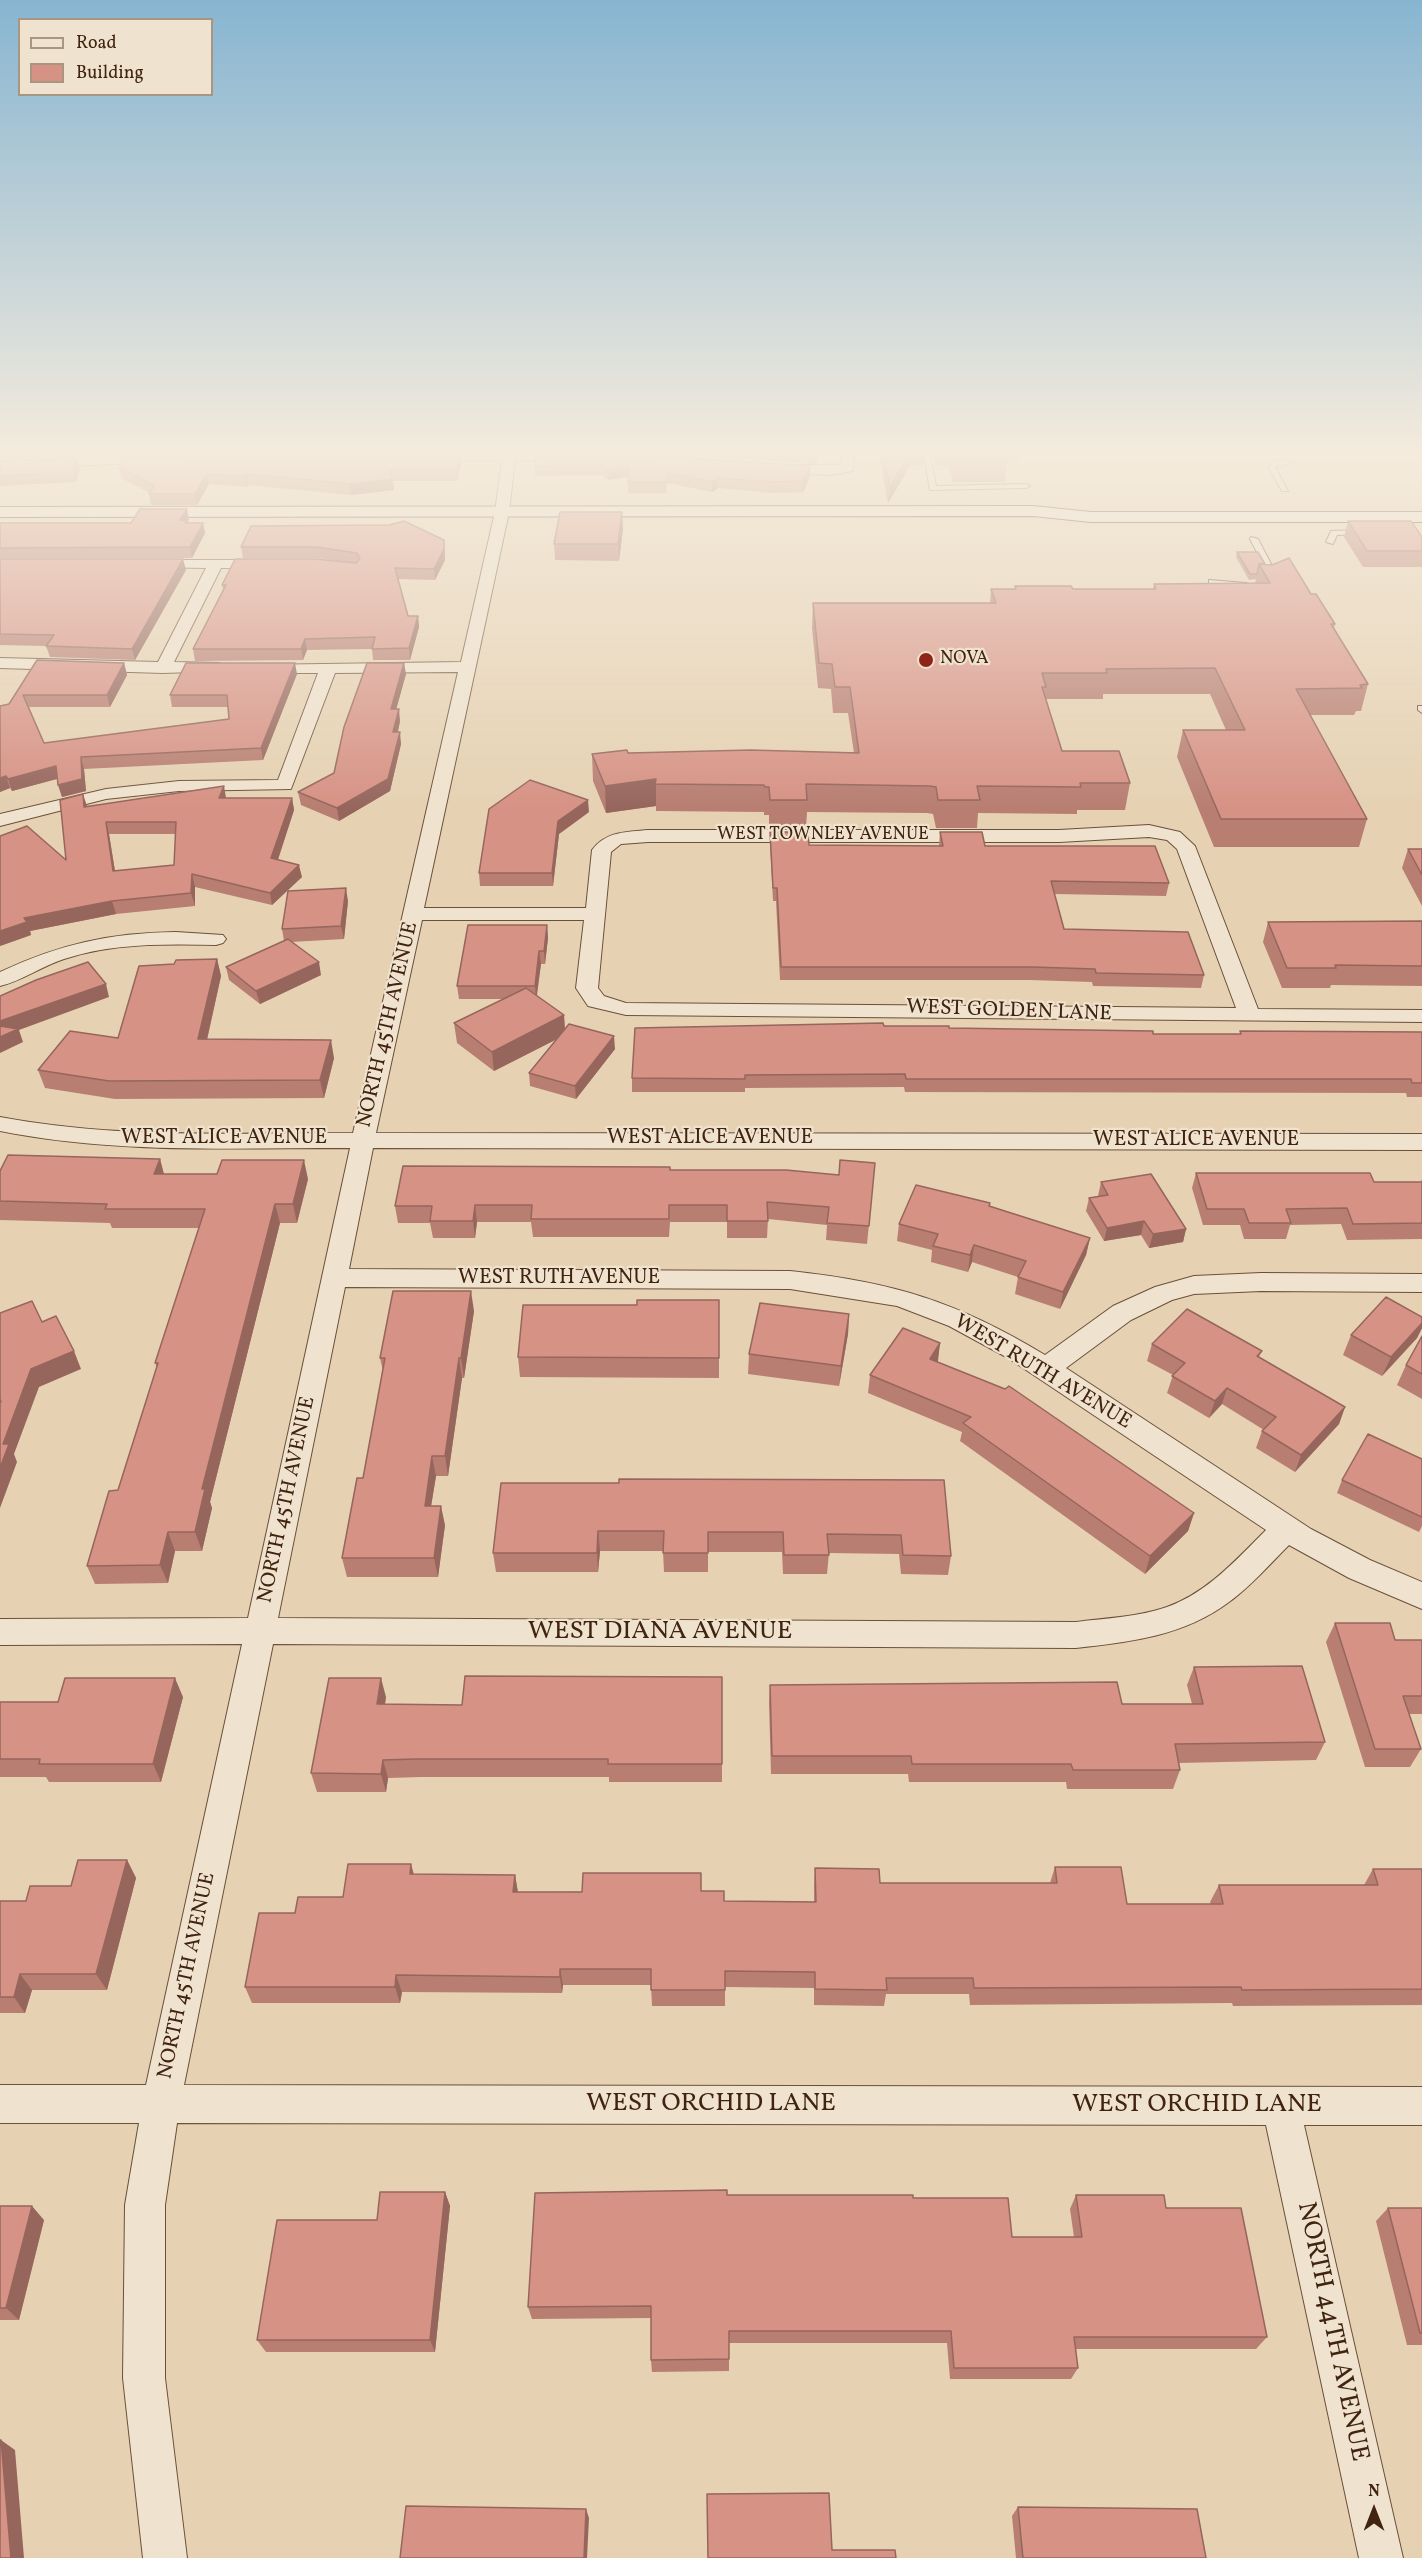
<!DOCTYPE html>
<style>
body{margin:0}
#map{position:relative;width:1422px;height:2558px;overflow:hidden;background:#e6d2b3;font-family:Vollkorn,serif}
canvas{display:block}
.legend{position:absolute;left:18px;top:18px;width:195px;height:78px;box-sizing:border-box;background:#efe2ce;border:2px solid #a99682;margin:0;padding:8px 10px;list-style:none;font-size:18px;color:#412410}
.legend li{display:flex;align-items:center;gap:12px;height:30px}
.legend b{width:30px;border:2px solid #a99682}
.north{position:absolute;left:1344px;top:2480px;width:60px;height:60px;-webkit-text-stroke:4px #efe2ce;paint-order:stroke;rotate:0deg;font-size:16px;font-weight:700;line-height:24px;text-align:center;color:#412410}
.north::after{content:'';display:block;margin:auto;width:21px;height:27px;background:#412410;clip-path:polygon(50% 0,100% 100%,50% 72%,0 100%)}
</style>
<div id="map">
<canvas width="1422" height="2558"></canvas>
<ul class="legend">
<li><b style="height:8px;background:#efe2ce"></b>Road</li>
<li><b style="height:16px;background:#d69285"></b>Building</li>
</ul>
<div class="north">N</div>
</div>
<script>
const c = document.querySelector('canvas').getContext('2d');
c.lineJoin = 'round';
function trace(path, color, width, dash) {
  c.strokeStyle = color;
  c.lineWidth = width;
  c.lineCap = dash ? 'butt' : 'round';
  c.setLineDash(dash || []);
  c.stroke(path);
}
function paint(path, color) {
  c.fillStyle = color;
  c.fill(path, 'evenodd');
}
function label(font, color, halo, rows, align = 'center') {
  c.font = font + ' Vollkorn,serif';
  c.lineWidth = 4.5;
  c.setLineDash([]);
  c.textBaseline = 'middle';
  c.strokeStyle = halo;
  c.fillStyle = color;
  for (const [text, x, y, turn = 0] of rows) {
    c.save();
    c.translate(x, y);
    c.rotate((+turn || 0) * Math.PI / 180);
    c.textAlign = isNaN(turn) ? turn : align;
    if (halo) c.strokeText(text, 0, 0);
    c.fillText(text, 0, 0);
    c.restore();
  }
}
const lane = new Path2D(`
 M923 450H929L936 486 1026 484 1030 486 1026 488 930 490Z
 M986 454H1017L1020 456 1017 458 984 457Z
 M1275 461 1292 460 1295 462 1275 467 1288 491H1282L1268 467Z
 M1363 530 1367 532 1366 534 1337 535 1333 544 1326 542 1331 531Z
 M1251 537 1258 539 1280 581 1279 583 1272 581 1250 539Z
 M1209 580 1246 583 1250 585 1246 587 1212 584H1209Z
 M1418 706H1422V713L1418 710Z`);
const street = new Path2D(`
 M502 450 570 452 577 456 570 460H515L509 512 424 908H586L592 850C606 831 627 832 648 830H1059L1149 825 1180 832 1195 846 1258 1009 1422 1010V1022L626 1015 588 1006 576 988 584 920H422L376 1133 1422 1134V1150L373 1148 349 1269 790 1271C893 1282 956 1301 1045 1355L1113 1306 1155 1287 1194 1276 1261 1273 1422 1274V1292L1261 1291 1194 1294 1172 1300 1131 1320 1066 1368 1311 1529 1370 1560 1422 1582V1609L1349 1578 1289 1545C1269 1565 1251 1586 1229 1602 1184 1636 1130 1642 1076 1648L273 1644 184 2085 1422 2087V2125H1304L1403 2558H1359L1266 2125 177 2123 165 2205V2378L187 2558H143L123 2378 125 2205 139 2123H0V2085H146L242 1644 0 1645V1619L248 1618 350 1148C233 1148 115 1154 0 1131V1117C116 1139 235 1133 353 1133L458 672 335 673 291 789 179 791 106 799 0 826V814L106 789 179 781 278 780 318 673H261L253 668 255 665 461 662 495 512 502 460H427L420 456 427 452ZM1149 837 1167 840 1177 849 1236 1008 626 1003 604 996 598 988 611 852 621 844 648 842H1059ZM345 1287 790 1289 897 1306 949 1326 1008 1358 1266 1530C1237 1559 1207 1593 1167 1607 1139 1617 1106 1618 1076 1622L278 1618Z
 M842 450H854L853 471 830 475 777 473 770 469 777 465H841Z
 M156 455 163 459 161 462 0 469V461Z
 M150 560H267L274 564 267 568H221L174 662 219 663 227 668 225 671 163 673 0 668V658L158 662 206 568 145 567 143 564 145 561Z
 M176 932 223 935 226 939 223 943 216 945C165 944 113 943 64 959 42 966 22 981 0 986V972C60 944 109 933 176 932Z`);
const secondary = new Path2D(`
 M1033 506 1091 512H1422V522H1091L1033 516 0 517V507Z`);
trace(lane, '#6a5039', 2);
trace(street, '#6a5039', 2);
trace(secondary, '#412410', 2);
paint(lane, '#efe2ce');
paint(street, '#efe2ce');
paint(secondary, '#efe2ce');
paint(new Path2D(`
 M0 450H86L84 456 0 459Z
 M135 450H360L136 455Z
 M616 450H821L815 464Z
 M878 450H925L923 466H910L888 503Z
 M931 450H1004V453L1007 462 1005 482H953L949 466H935L934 460V452H932Z
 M461 452 462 462 457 481H393L394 490 351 495 248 485 246 487 209 484 197 505H151L149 494 150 493 121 478 119 467Z
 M537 452 810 466V476L803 492 772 493 718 488 712 492 667 483 666 493H628V476L609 480 602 475 535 476V466Z
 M0 461 80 469 76 482 0 486Z
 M622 512 623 528 619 561 555 560 554 544Z
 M189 519 187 523H203L205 533 192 558H0V523H131Z
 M1348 521 1422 537V567H1363L1344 537Z
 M251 526 445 550V560L435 580 398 579 408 616H418L419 627 410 660H373L372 649 307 650 303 660 195 661 193 649 223 589 222 585 352 563 317 558H243L241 547Z
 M1237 552 1265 564 1311 594 1335 624 1334 628 1368 684 1361 711H1356L1354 715H1310L1367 819 1359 847H1214L1177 757 1183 730H1226L1210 694H1103V699H1046L1062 751 1130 783 1125 810H1077V814L978 813 977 828H936L933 814 927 813 807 812 806 828H769V815H764V812L656 811V806L606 813 593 781 592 754 628 753H854L848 713H833L831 689 818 688 812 628 813 603H990L991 589H1015V586L1073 589H1153L1154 584 1255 583 1256 579 1249 580 1236 557Z
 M0 559 186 570 135 660 50 657 46 646 0 645Z
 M37 660 124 663 127 675 110 707H29L44 743 229 719 228 707H172L170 695 297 674 263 760 84 769 86 791 62 797 57 779 12 791 10 788 0 792V706L9 704Z
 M406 674 396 709 400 721 398 732 401 744 390 791 339 821 301 805 298 792 334 773Z
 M226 798H292L294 810 278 860 302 877 272 905 195 887V906L116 914 30 931 31 935 0 946 66 860 87 806ZM109 834H176L174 865 115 871Z
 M589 812 559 834 553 886H480L479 873Z
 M770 832 809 845 939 846 940 832 985 846 1169 883 1166 896 1054 894 1064 929 1204 975 1201 988 1093 986 1092 982 1030 980H780L776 901H773L770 844Z
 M1408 849H1422V906L1402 868Z
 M348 901 344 939 291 942 321 975 260 1004 229 980 226 967 284 941 282 929Z
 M1422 921V986L1331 985 1330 988H1282L1263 942 1268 922Z
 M547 925 548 938 545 964H541L537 996 564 1015 565 1029 615 1049 576 1099 530 1086 529 1073 557 1039 494 1071 457 1043 454 1023 505 999H459L457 986Z
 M217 959 221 976 207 1040 334 1058 324 1098 115 1099 45 1088 38 1070 118 1038 174 964Z
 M884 1026 1153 1034H1240V1031L1422 1032V1097H1407L1406 1093 905 1092 904 1087 745 1088V1092H632V1078Z
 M160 1159 164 1174 308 1179 297 1223H280L210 1502 212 1508 202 1551H175L168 1583 95 1584 87 1566 118 1490 157 1368 155 1363 199 1228H112L110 1223 0 1220V1171Z
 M875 1163 867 1244 826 1240 827 1225 768 1219 767 1238H727V1222H670L669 1237H533L531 1222H477L475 1238H433L430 1223H398L395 1206 670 1170 839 1175Z
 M1196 1173 1374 1182H1421L1422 1179V1239L1347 1240 1341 1224 1290 1225 1286 1239H1244L1240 1225H1203L1192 1188Z
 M1101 1182 1186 1229 1183 1242 1149 1248 1141 1235 1104 1241 1086 1211 1089 1198 1098 1196Z
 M990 1206 1090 1238 1086 1255 1060 1309 1015 1294 1018 1277 972 1262 968 1272 931 1262 932 1250 897 1241 899 1224Z
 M719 1300V1378L520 1377 518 1357 637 1305Z
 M474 1311 464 1378H462L448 1476H436L431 1506 445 1525 438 1577H347L342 1558 363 1478 383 1371 380 1358Z
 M849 1314 848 1334 839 1386 748 1374 749 1354Z
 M1422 1317V1328L1417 1338 1382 1376 1343 1355 1351 1335Z
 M1422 1336V1399L1397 1385 1406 1365Z
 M940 1343 937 1362 1194 1513 1188 1531 1145 1574 960 1441 962 1432 868 1393 870 1375Z
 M1152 1344 1262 1351 1259 1357 1345 1407 1339 1424 1295 1472 1256 1448 1262 1431 1264 1430 1222 1404 1209 1418 1167 1393 1173 1375 1147 1361Z
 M1422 1459V1526L1419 1532 1337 1493 1342 1480Z
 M944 1480 951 1556 948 1575 901 1574 899 1554 829 1553 827 1574H783L782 1552H708V1572H664L663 1551H600L598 1572H496L493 1553 619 1483Z
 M1335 1623 1395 1640H1422V1714H1409L1421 1749 1410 1767H1365L1326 1642Z
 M1194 1667 1325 1742 1316 1760 1178 1763 1180 1770 1173 1789H1067L1066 1782H909L908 1774H771L769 1703 770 1685 1122 1704H1192L1187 1685Z
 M722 1677V1782H609V1777H421L388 1778 386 1792H317L311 1773 386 1697 385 1704 462 1705Z
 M183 1697 161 1782H49L46 1777H0V1702H58Z
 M127 1860 136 1878 107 1990H32L25 2013H0V1901H26L71 1886Z
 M1055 1867 1127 1904H1211L1210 1902 1219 1885H1364L1373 1869H1422V2005L1233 2006 1232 2003 970 2005 969 1994H886L884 2006 814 2005V1988L725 1987V2006H652L651 1985H563L562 1993 402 1992 400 2003H252L245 1987 295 1913 343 1897 414 1875H515L518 1892 701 1891 724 1901 814 1902V1885L815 1868 880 1883H1050Z
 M445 2192 450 2206 435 2352H266L257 2340 377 2220Z
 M727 2195 913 2198 1012 2237H1074L1070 2209 1076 2195 1166 2208 1267 2337 1256 2349H1076L1078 2368 1071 2379H950L947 2343H729V2371L652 2372 651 2360V2318L532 2319 528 2307Z
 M0 2206 44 2220 19 2320H0Z
 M1388 2208H1422V2345H1407L1376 2221Z
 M1018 2507 1206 2558H1016L1012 2516Z`), '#b87e72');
paint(new Path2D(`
 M817 450H821L815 464 816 454Z
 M911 451 910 466 888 503 890 487Z
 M461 452 462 462 457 481 456 470Z
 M77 459 80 469 76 482 73 472Z
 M629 466 630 476 609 480 608 470Z
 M810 466V476L803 492V481Z
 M206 474 209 484 197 505 195 494Z
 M246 474 248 485 246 487 244 476Z
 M718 478V488L712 492V482Z
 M393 479 394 490 351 495 350 484Z
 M187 509 189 519 187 522 189 531 180 520Z
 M622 512 623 528 619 561 618 544Z
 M203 523 205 533 192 558 190 547Z
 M444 540 445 560 435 580 434 569Z
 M183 559 186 570 135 660 132 649Z
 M418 616 419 627 410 660 409 648Z
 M305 639 307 650 303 660 301 649Z
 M124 663 127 675 110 707 107 695Z
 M295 663 297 674 263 760 261 748Z
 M404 663 406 674 393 721 391 709Z
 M399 709 400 721 395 744 393 732Z
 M400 732 401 744 390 791 339 821 337 808Z
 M81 757 84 769 86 791 62 797 58 785Z
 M56 766 60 778 12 791 8 779Z
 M6 776 10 788 0 792V778Z
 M656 779V806L606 813 605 786Z
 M224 786 226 798H219Z
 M83 794 87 806 84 807Z
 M292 798 294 810 274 871 271 858Z
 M588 800 589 812 559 834 553 886 552 873 558 821Z
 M106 822 109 834 117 884 113 871Z
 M299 865 302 877 272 905 270 893Z
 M192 874 195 887V906L191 893Z
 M346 888 348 901 344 939 341 926Z
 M112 901 116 914 30 931 31 935 0 946V931L24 918Z
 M547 925 548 938 545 964 544 951Z
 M539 951 541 964 536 999 535 986Z
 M217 959 221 976 203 1057 198 1039Z
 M319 962 321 975 260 1004 256 991Z
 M106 984 109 997 19 1030 23 1042 0 1053V1021Z
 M564 1015 565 1035 494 1071 492 1052Z
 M614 1036 615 1049 576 1099 575 1086Z
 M331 1040 334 1058 324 1098 320 1080Z
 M160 1159 165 1179 154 1174Z
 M304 1160 308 1179 297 1223 293 1204Z
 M275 1204 280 1223 210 1502 212 1508 202 1551 195 1532 202 1489Z
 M475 1205 477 1222 475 1238 473 1221Z
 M1144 1221 1141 1235 1104 1241 1107 1228Z
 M1186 1229 1183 1242 1149 1248 1153 1234Z
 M1090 1238 1086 1255 1060 1309 1063 1292Z
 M974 1245 972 1262 968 1272 970 1255Z
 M471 1291 474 1311 464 1378 461 1358Z
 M849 1314 848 1334 839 1386 841 1366Z
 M1422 1323V1328L1417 1338 1382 1376 1391 1357Z
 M940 1343 938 1361 927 1377 930 1359Z
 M74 1351 81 1369 39 1387 14 1454 17 1462 0 1508V1468L3 1444 31 1369Z
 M459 1358 462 1378 448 1476 445 1456Z
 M1227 1388 1222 1404 1209 1418 1215 1401Z
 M1345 1407 1339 1424 1295 1472 1301 1455Z
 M432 1456 436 1476 428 1525 425 1506Z
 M441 1506 445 1525 438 1577 434 1558Z
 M1194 1513 1188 1531 1145 1574 1150 1556Z
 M598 1531 600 1551 598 1572 597 1553Z
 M168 1532 175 1551 168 1583 160 1565Z
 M175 1678 183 1697 161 1782 153 1764Z
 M381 1678 386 1697 382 1722 377 1704Z
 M383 1760 388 1778 386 1792 381 1774Z
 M127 1860 136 1878 107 1990 96 1974Z
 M411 1864 416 1882 410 1874Z
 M515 1875 518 1893 513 1892Z
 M560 1969 563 1985 562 1993 560 1977Z
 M20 1974 32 1990 25 2013 14 1997Z
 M396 1975 402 1992 400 2003 395 1987Z
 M445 2192 450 2206 435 2352 430 2340Z
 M32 2206 44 2220 19 2320 6 2308Z
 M1 2440 15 2450 24 2558H11Z
 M586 2509 589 2518 587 2558H584Z`), '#96665d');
const building = new Path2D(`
 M758 450H817L816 454Z
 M882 450H925V451H911L890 487Z
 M952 450H1003L1007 462H955Z
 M296 452H461L456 470H388L393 479 350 484 246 474 244 476 206 474 195 494H149L154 486 119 467 125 457Z
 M537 452H609L810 466 803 481 772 482 718 478 712 482 667 473 666 482H628L629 466 608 470 601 465 535 466Z
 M77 459 73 472 0 476V461Z
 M140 509H187L180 520H187L185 523H203L190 547 0 548V523H131Z
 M560 512H622L618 544H554Z
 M404 521 444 540V549L434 569 395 568 408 616H418L409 648 372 649 375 637 305 639 301 649H193L226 585H222L235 559H315L356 563 360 559 357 553 316 547H241L251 526 389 525Z
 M1348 521H1411L1422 537V551H1367Z
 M1237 552H1258L1265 564H1259L1257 574H1250Z
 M1289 558 1311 594H1316L1335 624H1331L1368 684 1360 685 1362 688 1296 689 1367 819H1221L1183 730H1245L1215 668 1106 669 1107 673H1042L1046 687H1042L1062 751H1119L1130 783H1080L1081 787 977 786 980 800H938L936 787 929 786 806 784 807 800H770L769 787H765L764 785 655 784 656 779 605 786 592 754 627 750 628 753 750 750 859 753 850 687H835L832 664 819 663 813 603H996L991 589H1016L1015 586H1071L1073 589H1156L1154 584 1270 583 1259 564 1272 565Z
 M0 559H183L132 649 46 646 54 635 0 634Z
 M37 660 124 663 107 695H23L44 743 229 719 227 695H170L186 663H295L261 748 81 757 82 779 58 785 56 766 8 779 6 776 0 778V706L9 704Z
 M367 663H404L391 709H399L393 732H400L388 779 337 808 298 792 334 773 344 727Z
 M530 780 588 800 558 821 552 873H479L489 809Z
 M224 786 219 798H292L271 858 299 865 270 893 192 874 191 893 112 901 24 918 27 922 0 931V836L27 826 66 860 60 800 83 794 84 807ZM106 822H176L174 865 113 871Z
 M770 832H808L809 845 943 846 940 832H982L985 846H1155L1169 883 1051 881 1064 929 1188 932 1204 975 1096 973 1095 969 1032 967H781L777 888H773Z
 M1408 849H1422V875Z
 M346 888 341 926 282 929 288 891Z
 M1422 921V966L1335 965 1336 968H1287L1268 922Z
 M468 925H547L544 951H539L535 986H457Z
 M288 939 319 962 256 991 226 967Z
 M217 959 198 1039 331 1040 320 1080 109 1081 38 1070 70 1031 118 1038 139 966 174 964 176 960Z
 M88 962 106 984 0 1021V996L36 980Z
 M526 988 564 1015 492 1052 454 1023Z
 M883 1023 884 1026H949V1028L1153 1031V1034H1241L1240 1031 1422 1032V1083H1412L1411 1079H906L905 1074 745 1075V1079L632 1078 635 1028Z
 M569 1024 614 1036 575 1086 529 1073Z
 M0 1026 18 1029 0 1037Z
 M8 1155 160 1159 154 1174H217L222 1160H304L293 1204H275L202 1489H205L195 1532H168L160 1565 87 1566 109 1491 118 1490 158 1363H155L205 1209H105L107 1204 0 1201V1171Z
 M840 1160 875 1163 869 1226 827 1223 829 1207 767 1202 768 1221H727V1205H669V1219H531L532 1205H475L473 1221H430L432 1206H395L403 1166 670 1167V1170H786L839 1175Z
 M1196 1173H1370L1374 1182H1422V1223L1353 1224 1347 1208 1286 1209 1291 1223H1249L1244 1209H1207Z
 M1151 1174 1186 1229 1153 1234 1144 1221 1107 1228 1089 1198 1108 1195 1101 1182Z
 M916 1185 990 1203 989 1206 1090 1238 1063 1292 1018 1277 1026 1261 974 1245 970 1255 933 1246 938 1234 899 1224Z
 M393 1291H471L461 1358H459L445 1456H432L425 1506H441L434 1558H342L357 1478H363L385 1358H380Z
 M1386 1297 1422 1317V1323L1391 1357 1351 1335Z
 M637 1300H719V1358L518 1357 523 1305H637Z
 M32 1301 42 1322 56 1316 74 1351 31 1369 3 1444H9L0 1468V1402H1L0 1399V1313Z
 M760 1303 849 1314 841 1366 749 1354Z
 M1187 1309 1262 1351 1257 1356 1345 1407 1301 1455 1262 1431 1276 1417 1227 1388 1215 1401 1172 1376 1185 1363 1152 1344Z
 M903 1328 940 1343 930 1359 1005 1389 1009 1386 1194 1513 1150 1556 963 1423 971 1417 870 1375Z
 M1422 1336V1374L1406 1365Z
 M1368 1434 1422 1459V1517L1342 1480Z
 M619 1479 944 1480 951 1556 903 1555 901 1535 827 1534 829 1555H784L783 1532H708V1553H663L664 1531H598L597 1553H493L501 1483H619Z
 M1335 1623H1390L1395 1640H1422V1696H1403L1421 1749H1375Z
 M1302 1666 1325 1742 1175 1744 1180 1770H1073L1071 1764H912L911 1756H772L770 1685 1117 1682 1122 1704H1203L1194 1667Z
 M465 1676 722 1677V1764H608V1759H416L383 1760 381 1774 311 1773 329 1678H381L377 1704 462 1705Z
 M65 1678H175L153 1764H39L40 1759H0V1702H58Z
 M78 1860H127L96 1974H20L14 1997H0V1901H26L30 1886H71Z
 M348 1864H411L410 1874 515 1875 513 1892H582L583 1873H701V1891H724V1901L816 1902 815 1868 879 1869 880 1883H1057L1055 1867H1121L1127 1904H1223L1219 1885H1378L1373 1869H1422V1989L1242 1990 1241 1987 974 1988 973 1978H886L887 1990 815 1989V1972L725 1971V1990H651V1969H560V1977L396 1975 395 1987H245L259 1913H295L298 1897H343Z
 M727 2190V2195H913V2198H1008L1012 2237H1082L1076 2195H1164L1166 2208H1241L1267 2337H1074L1078 2368H954L951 2331H729V2359L651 2360V2306L528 2307 535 2193Z
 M380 2192H445L430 2340H257L277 2220H377Z
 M0 2206H32L6 2308H0Z
 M1388 2208H1422V2333H1420Z
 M0 2440H1L11 2558H0Z
 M829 2493 832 2550H895L896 2558H708L707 2494Z
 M406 2506 586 2509 584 2558H400Z
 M1018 2507 1197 2509 1206 2558H1023Z`);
paint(building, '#d69285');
trace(building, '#96665d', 1.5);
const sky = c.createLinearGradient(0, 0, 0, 808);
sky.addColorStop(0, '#87b5d1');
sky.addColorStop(0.56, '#f4ebdd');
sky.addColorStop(1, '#f4ebdd00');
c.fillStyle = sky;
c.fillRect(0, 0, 1422, 808);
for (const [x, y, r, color] of [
 [926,660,8,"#8f2418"]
]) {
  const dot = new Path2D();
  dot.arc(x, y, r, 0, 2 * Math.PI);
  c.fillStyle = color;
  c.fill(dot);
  trace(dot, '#efe2ce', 2);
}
label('18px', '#412410', '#efe2ce', [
 ["NOVA",940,660]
], 'left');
label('18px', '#412410', '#efe2ce', [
 ["WEST TOWNLEY AVENUE",823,836]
]);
label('21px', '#412410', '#efe2ce', [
 ["WEST GOLDEN LANE",1009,1012,2],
 ["NORTH 45TH AVENUE",389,1025,-77],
 ["WEST ALICE AVENUE",224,1139],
 ["WEST ALICE AVENUE",710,1139],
 ["WEST ALICE AVENUE",1196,1141],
 ["WEST RUTH AVENUE",559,1279],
 ["WEST RUTH AVENUE",1042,1373,31],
 ["NORTH 45TH AVENUE",288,1500,-78],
 ["NORTH 45TH AVENUE",188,1976,-78]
]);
label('26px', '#412410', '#efe2ce', [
 ["WEST DIANA AVENUE",660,1633],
 ["WEST ORCHID LANE",711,2105],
 ["WEST ORCHID LANE",1197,2106],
 ["NORTH 44TH AVENUE",1331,2332,78]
]);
</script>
